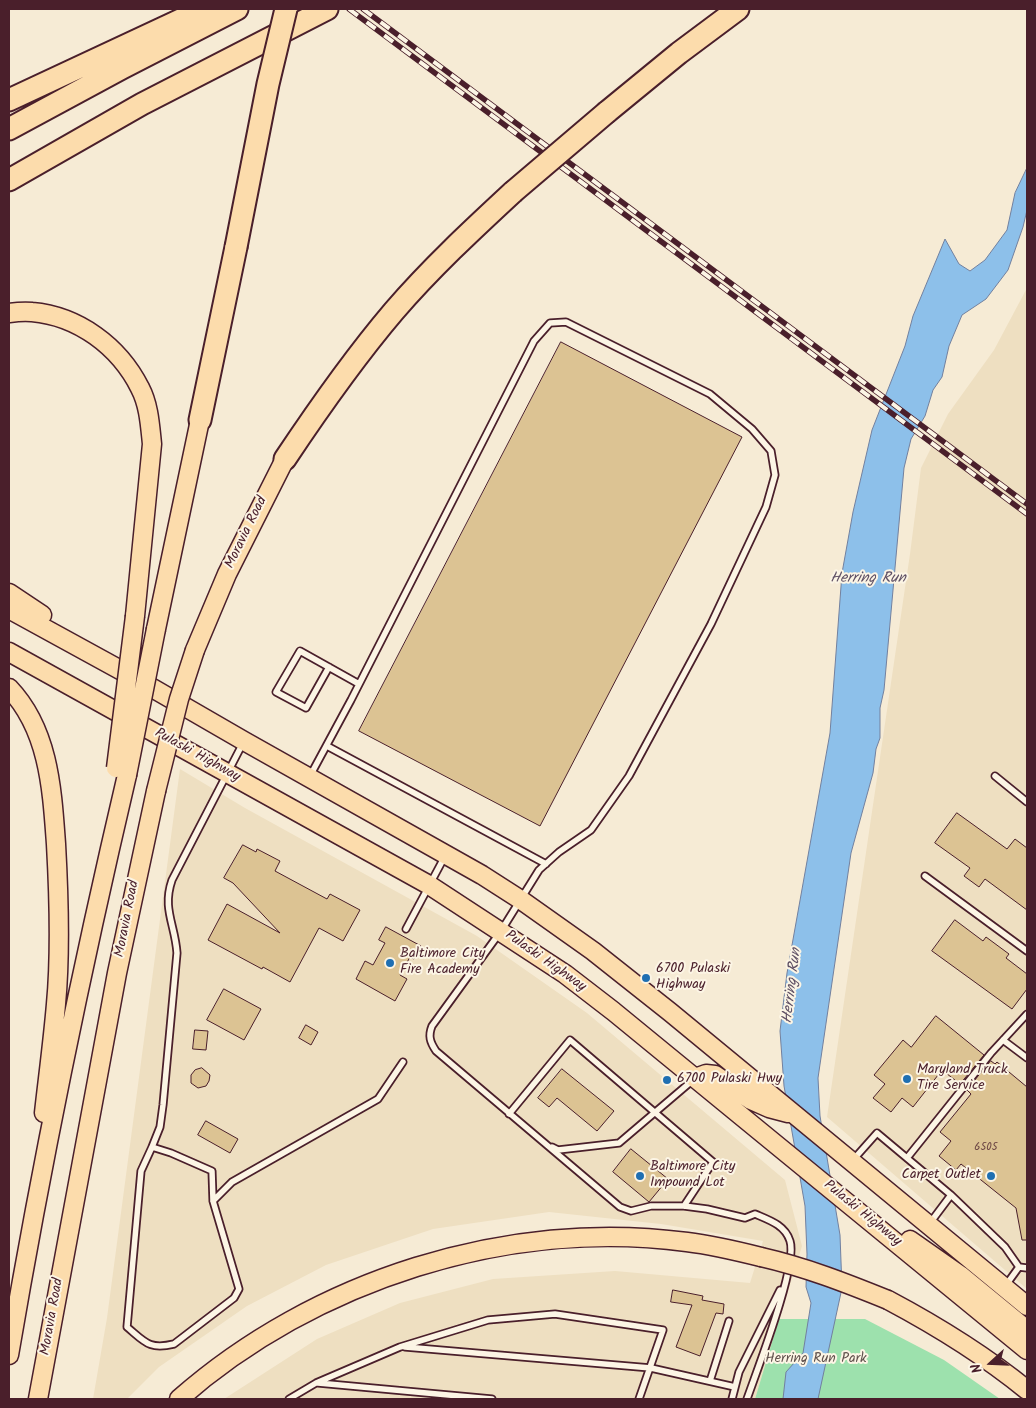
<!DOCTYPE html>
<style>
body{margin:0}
#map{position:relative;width:1036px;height:1408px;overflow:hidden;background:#f6ebd5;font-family:Kalam,sans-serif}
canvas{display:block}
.frame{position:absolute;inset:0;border:10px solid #4a1f2b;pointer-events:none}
.north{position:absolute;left:966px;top:1338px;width:50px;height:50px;-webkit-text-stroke:4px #fcf5e5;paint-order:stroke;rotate:250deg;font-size:14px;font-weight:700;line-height:20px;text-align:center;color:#4a1f2b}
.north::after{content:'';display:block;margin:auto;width:18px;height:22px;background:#4a1f2b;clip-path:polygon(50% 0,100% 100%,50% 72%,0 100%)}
</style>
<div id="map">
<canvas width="1036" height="1408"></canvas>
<div class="frame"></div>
<div class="north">N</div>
</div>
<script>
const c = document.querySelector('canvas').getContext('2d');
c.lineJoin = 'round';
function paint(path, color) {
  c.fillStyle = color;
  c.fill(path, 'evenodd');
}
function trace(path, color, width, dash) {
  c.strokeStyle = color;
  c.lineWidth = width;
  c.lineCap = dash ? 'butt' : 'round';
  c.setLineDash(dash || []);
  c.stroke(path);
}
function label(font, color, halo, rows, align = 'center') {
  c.font = font + ' Kalam,sans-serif';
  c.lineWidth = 4;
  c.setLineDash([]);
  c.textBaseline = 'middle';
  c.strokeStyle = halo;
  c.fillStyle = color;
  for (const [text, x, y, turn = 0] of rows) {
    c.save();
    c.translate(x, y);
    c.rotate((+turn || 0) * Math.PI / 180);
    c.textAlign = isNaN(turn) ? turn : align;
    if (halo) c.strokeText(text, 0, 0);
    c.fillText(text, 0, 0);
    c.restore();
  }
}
paint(new Path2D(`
 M1027 288V1289L827 1117 910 554 921 468 948 414 994 350Z
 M180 769 245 808 477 936 587 1013 785 1180 802 1246 755 1399H224L317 1339 400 1303 493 1279 615 1271 750 1283 763 1241 661 1224 549 1212 433 1229 326 1265 247 1306 159 1367 127 1399H93L107 1318Z`), '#eedfc1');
paint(new Path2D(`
 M779 1319H865L944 1360 1000 1399H755Z`), '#9de1ad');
const water = new Path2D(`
 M1027 168V210L1023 227 1008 270 986 299 962 315 949 346 942 377 933 390 925 416 911 439 904 468 884 690 880 708V738L876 749 873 773 851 853 818 1078 820 1116 840 1235 842 1288 818 1399H783L786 1372 803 1353 811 1303 806 1287 807 1254 805 1206 784 1086 780 1031 787 973 830 733 842 573 853 512 872 430 905 346 913 316 945 239 959 264 970 271 985 260 1007 230 1015 193Z`);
paint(water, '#8dc0ea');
trace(water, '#72809e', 1);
const building = new Path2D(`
 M561 342 742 437 540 826 359 731Z
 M957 813 1007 849 1015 839 1027 848V910L985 879 979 887 964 876 970 868 935 843Z
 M243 845 256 852 257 849 280 861 275 871 327 899 330 894 360 910 343 941 319 928 290 982 263 967 262 969 208 940 227 904 280 933 233 883 224 878Z
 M955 920 983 941 986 937 1009 954 1006 958 1027 974V989L1012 1009 932 951Z
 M386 927 421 946 414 959 410 957 400 975 407 979 395 1001 356 979 365 961 373 965 385 943 379 940Z
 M224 989 261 1009 244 1040 207 1020Z
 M936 1016 984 1055 960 1084 942 1070 913 1107 902 1098 891 1112 873 1098 885 1084 874 1075 903 1040 911 1047Z
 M306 1025 318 1032 311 1045 299 1038Z
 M195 1030 208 1031 206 1050 193 1049Z
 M991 1061 995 1064 997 1062 1027 1087V1240H1022L1016 1208 961 1164 956 1170 939 1156 951 1141 940 1132 971 1094 967 1090Z
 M202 1068 210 1075 209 1081 206 1086 198 1088 191 1083V1075L195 1070Z
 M562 1069 614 1111 597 1131 557 1098 549 1107 538 1098Z
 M206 1121 238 1139 230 1153 198 1135Z
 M631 1149 668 1179 649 1202 613 1172Z
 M673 1290 703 1296 702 1300 724 1304 723 1314 716 1313 700 1356 676 1347 692 1305 671 1302Z`);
paint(building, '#dcc393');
trace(building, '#4a1f2b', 1);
const service = new Path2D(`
 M329 667 306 708 276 692 300 651 359 684
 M327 746 546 864
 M310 776 351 700 534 341 550 323 566 322 710 394 752 429 771 451 775 475 766 507 711 624 629 776 591 830 559 852 539 870 501 931 432 1026C428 1036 430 1042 436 1051L620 1207 631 1211 651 1206H684L707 1209 745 1218 755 1214C769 1220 785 1225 790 1241 798 1265 757 1370 747 1399
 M995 776 1027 802
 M925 876 1027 951
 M406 929 445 856
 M1003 1040 1027 1058
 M509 1114 570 1040 713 1162 684 1206
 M152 1147 171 1153 212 1171 213 1201 239 1289 234 1298 174 1344C149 1350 145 1342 127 1327L141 1171Z
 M152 1147 160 1127 163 1105 177 953C175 924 162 909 172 880L243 743
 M552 1147 558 1150 619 1143 693 1080
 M907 1158 991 1053 1027 1014
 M853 1160 877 1133 951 1195 930 1223
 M951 1195 1005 1247 1019 1267
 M213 1201 232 1182 378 1099 403 1062
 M1006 1285 1019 1267 1027 1268
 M405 1347 651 1368 735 1387
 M710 1381 729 1321
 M318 1383 492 1399
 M289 1399 316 1383 400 1347 488 1320 555 1314 663 1330 639 1399
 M732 1399 739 1372 780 1290`);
const primary = new Path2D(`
 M9 313C16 312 24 311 32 312 78 316 119 346 140 388 149 405 150 425 152 444L135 616
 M9 593 42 615
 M9 609 135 678 244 741 482 875 521 900 593 951 670 1012 1027 1306
 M156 629 200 420
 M195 650 227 574 285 459
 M9 652 429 885 565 974 613 1011 1027 1350
 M9 688C49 730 52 789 56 844 59 897 61 951 56 1004 53 1040 48 1077 44 1113
 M695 1078 706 1074 715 1075 751 1100 769 1108 788 1113
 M910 1240 960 1275 1027 1330
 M888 1300C937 1326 984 1355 1027 1390
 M9 1355C42 1161 82 967 127 775
 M38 1399 117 973 156 791
 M179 1399C314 1280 508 1218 687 1242 712 1245 737 1251 761 1257`);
const motorway = new Path2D(`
 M9 100 204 9
 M607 112 679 53 738 9
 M9 129 122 68 237 9
 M9 180 142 104 327 9
 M200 420 236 247
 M285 459C319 408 354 358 394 311 431 268 472 230 513 192`);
trace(service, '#4a1f2b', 9);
trace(primary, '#4a1f2b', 21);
trace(motorway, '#4a1f2b', 25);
trace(service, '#fcf5e5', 5.5);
trace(primary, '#fcdcac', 18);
trace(motorway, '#fcdcac', 21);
const rail = new Path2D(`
 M349 9 1027 514
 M363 9 1027 504`);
trace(rail, '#4a1f2b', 5.5);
trace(rail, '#fcf5e5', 4, [11]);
const primaryBridge = new Path2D(`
 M116 768 135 616
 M127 775 156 629
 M156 791 179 699 195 650
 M761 1257C805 1267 846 1283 888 1300`);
const motorwayBridge = new Path2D(`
 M513 192 607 112
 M236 247 268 84 286 9`);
trace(primaryBridge, '#4a1f2b', 21, []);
trace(motorwayBridge, '#4a1f2b', 25, []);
trace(primaryBridge, '#fcdcac', 18);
trace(motorwayBridge, '#fcdcac', 21);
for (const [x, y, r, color] of [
 [390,963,5,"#1f6fb2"],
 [646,978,5,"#1f6fb2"],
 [907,1079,5,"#1f6fb2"],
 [667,1080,5,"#1f6fb2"],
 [640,1176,5,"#1f6fb2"],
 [991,1176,5,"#1f6fb2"]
]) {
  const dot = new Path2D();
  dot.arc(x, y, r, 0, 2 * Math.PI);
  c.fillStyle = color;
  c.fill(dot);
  trace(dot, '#fcf5e5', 2);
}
label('11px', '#6e4845', null, [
 ["6505",986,1148]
]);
label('14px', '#4a1f2b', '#fcf5e5', [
 ["Moravia Road",247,533,-64],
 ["Pulaski Highway",197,756,29],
 ["Moravia Road",128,919,-79],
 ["Pulaski Highway",545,962,35],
 ["Pulaski Highway",862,1214,39],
 ["Moravia Road",53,1317,-80]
]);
label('14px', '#4a1f2b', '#fcf5e5', [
 ["Baltimore City",400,955],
 ["Fire Academy",400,971],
 ["6700 Pulaski",656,970],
 ["Highway",656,986],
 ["Maryland Truck",917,1071],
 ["Tire Service",917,1087],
 ["6700 Pulaski Hwy",677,1080],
 ["Baltimore City",650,1168],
 ["Impound Lot",650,1184],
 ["Carpet Outlet",981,1176,"right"]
], 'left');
label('14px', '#5f504c', '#fcf5e5', [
 ["Herring Run Park",816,1360]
]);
label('italic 15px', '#5e4f64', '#fcf5e5', [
 ["Herring Run",868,579],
 ["Herring Run",793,986,-83]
]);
</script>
